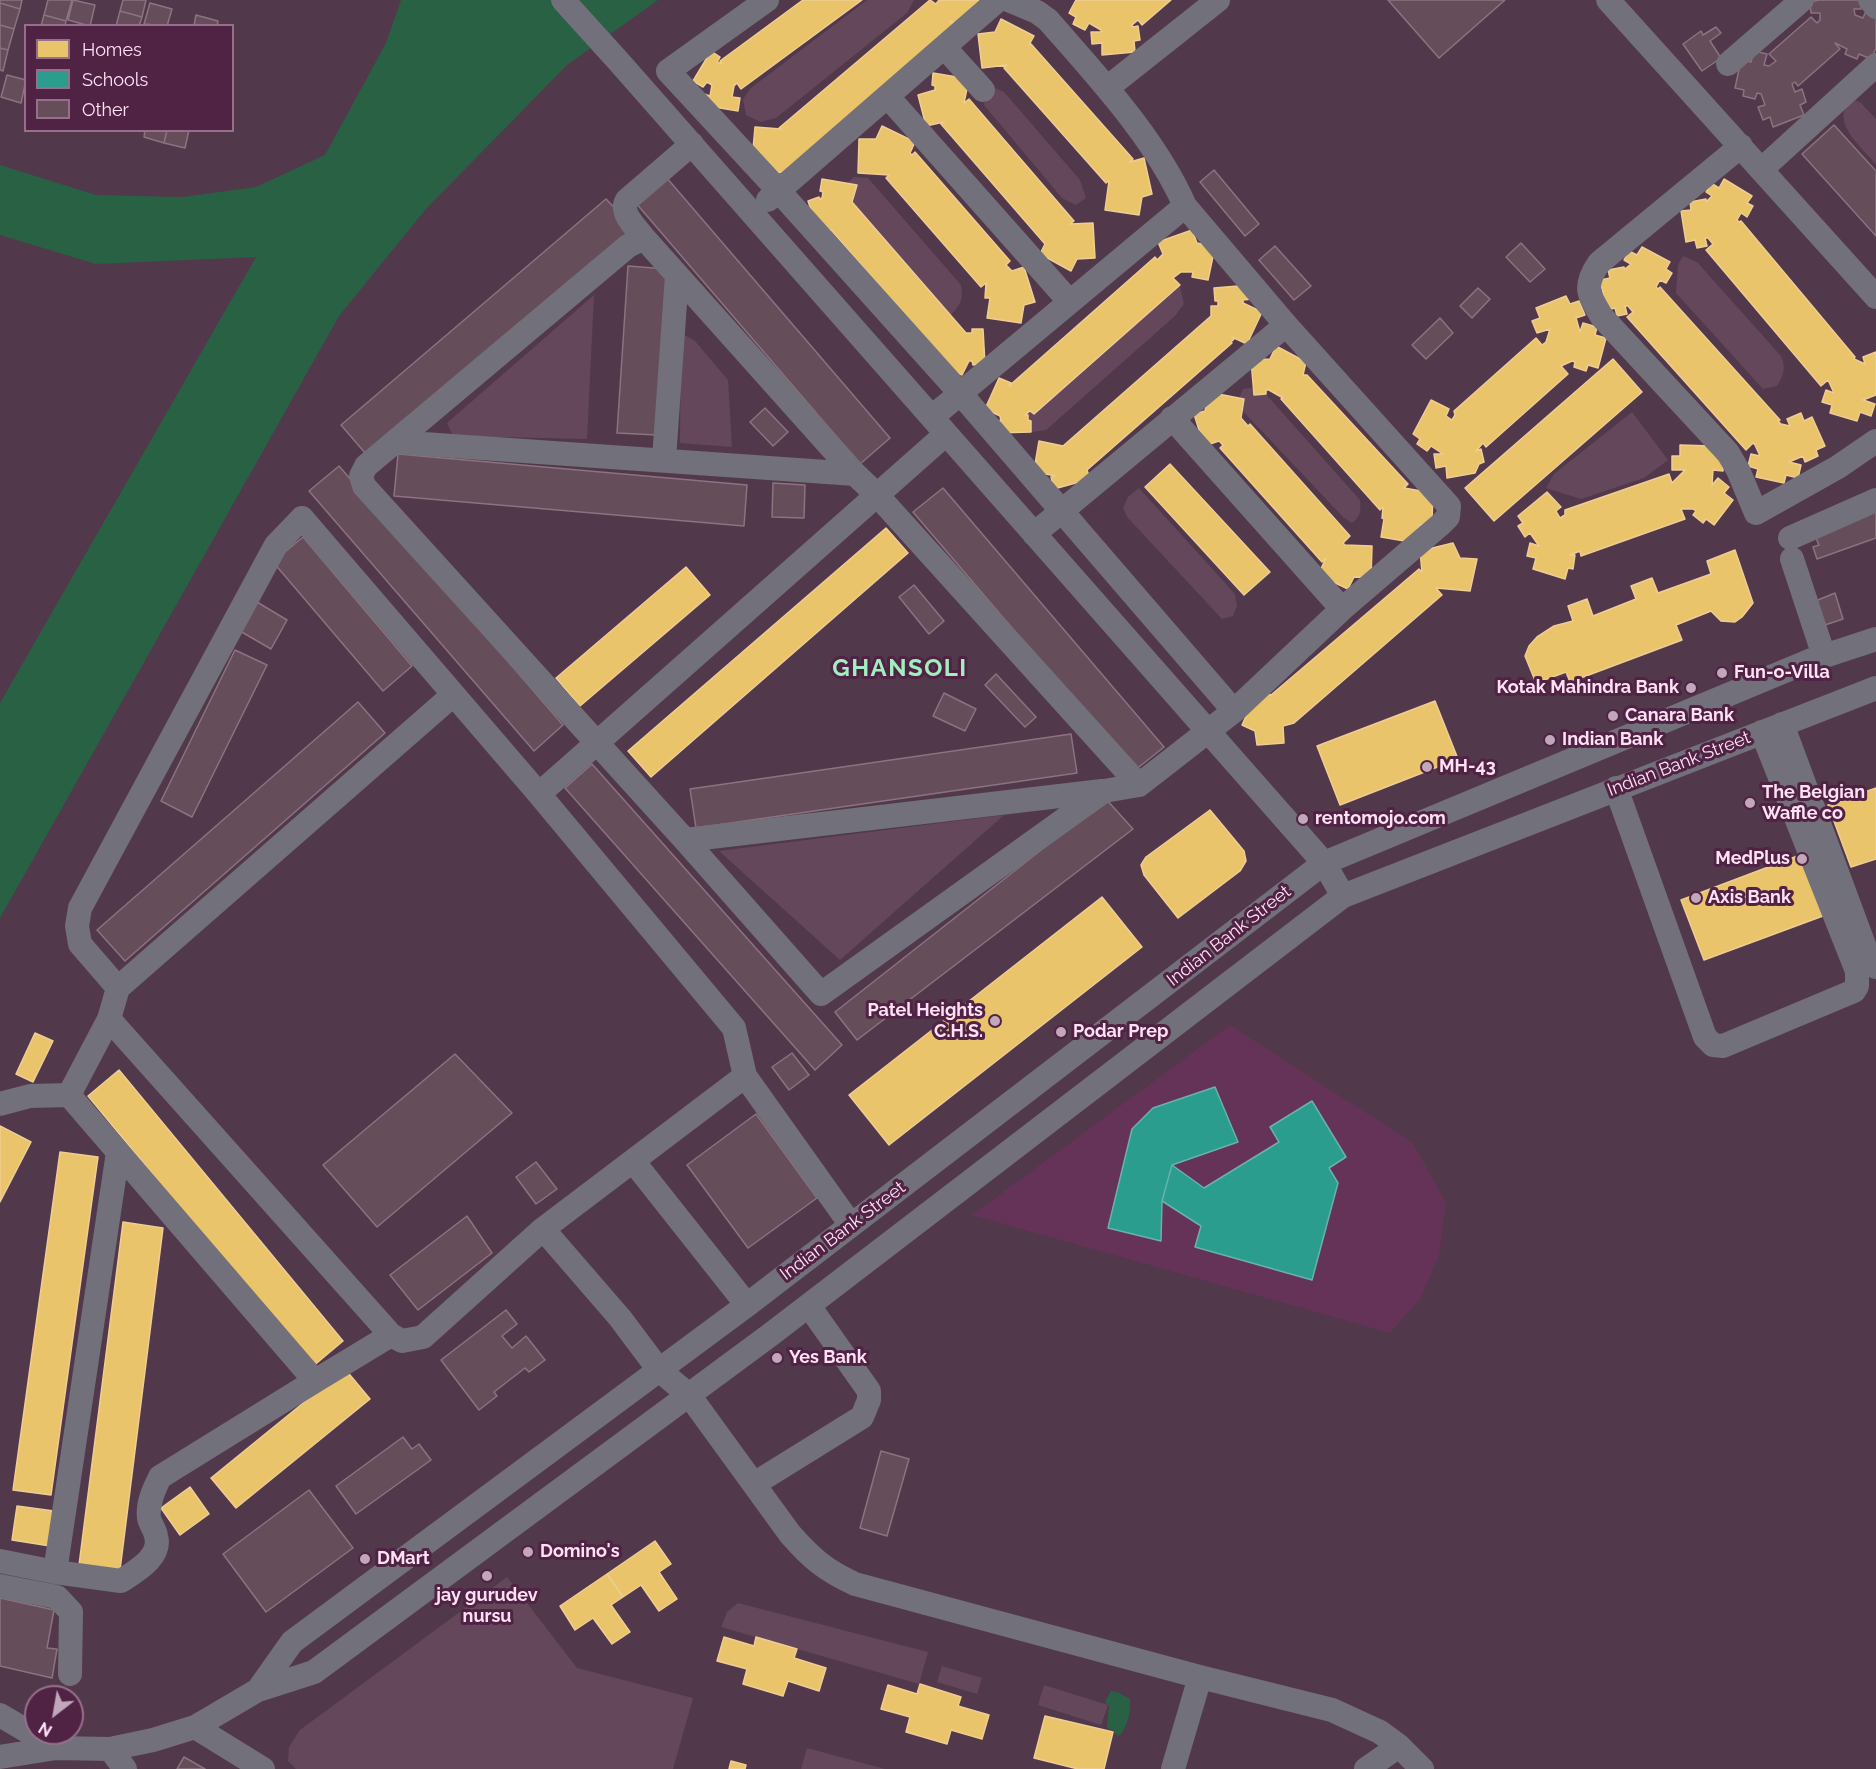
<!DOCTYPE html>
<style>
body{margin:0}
#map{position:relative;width:1876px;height:1769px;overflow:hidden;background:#52384b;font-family:Raleway,sans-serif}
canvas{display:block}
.legend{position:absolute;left:24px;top:24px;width:210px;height:108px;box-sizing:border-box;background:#502345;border:2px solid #966f8b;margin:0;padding:8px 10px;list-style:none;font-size:18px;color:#ffe1f5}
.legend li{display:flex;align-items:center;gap:12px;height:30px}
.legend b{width:30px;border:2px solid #966f8b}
.north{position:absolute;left:24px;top:1685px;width:60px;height:60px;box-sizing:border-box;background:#502345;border:2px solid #966f8b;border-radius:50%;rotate:211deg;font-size:16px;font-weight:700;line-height:24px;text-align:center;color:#ffe1f5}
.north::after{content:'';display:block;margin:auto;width:21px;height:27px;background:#c2a6ba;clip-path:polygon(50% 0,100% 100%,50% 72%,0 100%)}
</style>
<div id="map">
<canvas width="1876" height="1769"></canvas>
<ul class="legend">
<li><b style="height:16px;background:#e9c46a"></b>Homes</li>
<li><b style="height:16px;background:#2a9d8f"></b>Schools</li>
<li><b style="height:16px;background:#654d5a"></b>Other</li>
</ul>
<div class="north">N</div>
</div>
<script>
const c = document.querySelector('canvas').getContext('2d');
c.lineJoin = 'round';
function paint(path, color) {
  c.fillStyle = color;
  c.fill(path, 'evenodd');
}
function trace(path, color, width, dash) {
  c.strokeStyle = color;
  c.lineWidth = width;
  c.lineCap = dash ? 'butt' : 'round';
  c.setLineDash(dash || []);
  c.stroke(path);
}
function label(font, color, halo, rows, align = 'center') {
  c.font = font + ' Raleway,sans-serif';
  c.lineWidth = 6;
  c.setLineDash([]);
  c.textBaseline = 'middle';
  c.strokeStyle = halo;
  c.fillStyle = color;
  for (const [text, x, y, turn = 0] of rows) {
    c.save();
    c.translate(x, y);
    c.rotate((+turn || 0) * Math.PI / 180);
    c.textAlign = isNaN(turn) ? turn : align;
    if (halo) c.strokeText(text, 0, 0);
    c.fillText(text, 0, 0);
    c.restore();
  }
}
paint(new Path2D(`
 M1230 1025 1413 1143 1446 1203 1439 1256 1420 1299 1390 1333 972 1215Z`), '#643357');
paint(new Path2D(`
 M867 0H914L907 13 776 118 761 122 746 115 743 99 751 88Z
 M992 87 1004 92 1080 180 1086 198 1076 205 1062 198 984 105 986 94Z
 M1852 99 1861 103 1876 119V164C1865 152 1839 129 1844 111 1846 107 1849 103 1852 99Z
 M854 177 868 178 961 285C964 300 960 304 951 315L938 310 847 207 846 184Z
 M1683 256 1697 262 1781 356C1786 368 1784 375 1777 386L1763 389 1676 293 1678 265Z
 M1163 283H1179L1184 304 1175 316 1046 430 1032 432 1021 426 1023 406Z
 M594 295 587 439 453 436 447 423Z
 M681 333 695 341 728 380 732 447 680 443Z
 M1250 388 1264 392 1360 500C1361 510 1361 516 1352 523L1344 518 1240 408V396L1243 389Z
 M1632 412 1668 460 1644 478 1581 499 1546 488 1554 474Z
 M1139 488 1235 594 1237 606 1233 616 1222 619 1128 518 1123 508 1128 497Z
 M1004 815 840 960 719 851Z
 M507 1577 577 1668 693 1698 673 1769H296L288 1761 289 1747 300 1730Z
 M738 1603 928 1652 919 1684 721 1627 727 1612Z
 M942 1666 982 1678 977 1694 937 1682Z
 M1044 1685 1108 1705 1101 1725 1038 1705Z
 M807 1748 885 1769H801Z`), '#64475b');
paint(new Path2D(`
 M401 0H658L567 65 425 210 339 316 0 918V703L256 257 96 264 0 235V165L96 195 183 197 256 187 325 155 386 43Z
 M1111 1691 1117 1692 1130 1699C1131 1711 1128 1727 1119 1736L1116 1735 1113 1730 1107 1728 1109 1706 1105 1702Z`), '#296145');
const homes = new Path2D(`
 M803 0H862L741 89 737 83 734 86 732 97 740 98 738 111 702 105 704 94 710 96 712 85 707 82 703 87 693 81 711 51 720 57 717 62 722 64 720 61Z
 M930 0 936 4 939 0H979L965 28 950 21 955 27 806 166 770 175 752 161 755 127 781 129 779 128Z
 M1076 0H1171L1142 25 1138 20 1132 25 1133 27 1138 26 1140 40 1134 41 1135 52 1102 55V43L1092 44 1091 32H1101V30L1089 23 1085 30 1073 24 1076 17 1069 13Z
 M1001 19 1034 36 1029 45 1031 44 1133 159 1130 162 1144 158 1152 194 1142 197 1139 215 1105 210 1109 181 1106 183 1004 68 1007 65 982 68 978 34 995 32Z
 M933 73 969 79 964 103 969 99 1074 221 1070 224 1093 223 1095 258 1077 259 1071 271 1040 254 1045 244 941 124 944 122 926 126 918 95 935 90V86L932 85Z
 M882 126 915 142 910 153 912 155 915 152 1010 261 1006 265 1012 271 1024 267 1035 302 1024 305 1021 323 987 318 990 298H985L986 283 981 287 886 178 889 175 858 173 859 139H876Z
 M822 179 857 185 852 202 966 333H972V329H983L985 364 973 365 972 361H969L962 375 931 361 936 351 831 230 819 234 808 201 819 197 820 199 822 198 823 192 820 191Z
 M1724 179 1752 196 1747 203 1753 206 1747 217 1741 213 1737 220 1739 222 1741 221 1855 357 1854 359 1865 364 1863 357 1876 352V395L1863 400 1875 404 1871 416 1860 412 1857 421 1830 413 1832 405 1822 402 1826 390 1834 393 1828 380 1821 386 1706 250 1713 244 1708 238H1705L1707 246 1697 248 1695 240 1686 242 1681 211 1691 210 1690 202 1706 199V202L1712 196 1706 192 1711 183 1719 188Z
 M1192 230 1197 243 1215 247 1208 280 1192 277 1193 272H1181L1173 278 1180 285 1034 414 1030 411 1025 415H1028V420L1031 421V432L996 433V420L1001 421 1000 416 985 409 999 378 1011 383 1009 386 1155 257 1157 260 1163 254 1158 242Z
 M1642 247 1670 262 1666 269 1672 273 1666 283 1660 280 1656 287 1658 289 1660 287 1780 420 1778 421 1781 424 1790 426 1787 419 1801 413 1804 421 1812 417 1825 446 1816 450 1818 456 1805 462 1803 456 1789 462 1801 465 1798 478 1786 475 1784 483 1756 477 1758 469 1748 466 1751 454 1760 456 1755 445 1753 443 1746 450 1627 317 1633 312 1628 306H1625L1627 314 1617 316 1615 308 1607 310 1600 280 1610 278 1608 270 1624 267 1625 269 1631 264 1624 260 1629 251 1637 255Z
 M1250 285 1252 299 1243 300V303L1262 312 1247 344 1232 337 1234 339 1231 342 1232 343 1087 470 1090 479 1054 489 1051 477 1055 476 1046 474 1033 476 1039 441 1063 446 1211 316V306H1218V301H1215L1214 288Z
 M1566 296 1570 304 1579 301 1585 315 1576 318 1580 332 1583 323 1597 327 1595 335 1606 338 1598 368 1588 365 1586 371 1574 367 1575 362 1572 361 1561 366 1568 374 1486 447 1483 443 1476 451 1481 449 1484 462 1479 464 1475 473 1447 478 1446 466 1436 468 1434 454H1443L1431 446 1427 451 1417 444 1420 439 1413 434 1431 400 1449 409 1446 416 1452 420 1455 415 1454 411 1536 338 1542 345 1546 342 1550 329 1537 333 1532 321 1540 318 1536 308Z
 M1276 346 1306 362 1303 375H1307L1408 484 1404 488 1433 493 1432 521 1419 526 1416 543 1381 537 1384 519 1382 518 1383 507 1380 510 1281 399 1283 398 1269 390H1266V394L1254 395 1251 360 1270 359Z
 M1613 359 1642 392 1494 521 1465 488Z
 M1208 392 1244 399 1241 418 1248 426 1250 424 1350 536 1343 543 1345 545 1372 546 1371 578 1354 577 1348 589 1318 575 1326 558 1322 562 1220 448 1223 445 1219 441 1204 446 1194 414 1205 411Z
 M1680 445 1713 446V455L1723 456V471L1713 470 1712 485 1718 478 1729 487 1724 493 1733 500 1714 525 1706 519 1703 523 1693 515 1696 511 1693 509H1681L1685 519 1581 556 1580 551 1570 555H1575L1573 569 1568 568 1565 579 1533 569 1536 558 1527 556 1530 543 1539 546 1530 533 1525 537 1518 526 1523 523 1518 516 1547 492 1561 507 1556 511 1560 518 1565 515V510L1669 474 1672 483 1685 470H1672V456H1680Z
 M1170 464 1270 572 1244 595 1145 487Z
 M886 528 908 553 651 777 628 751Z
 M1453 543 1460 558 1477 559 1470 591 1436 588 1442 595 1294 723 1283 726 1284 743 1257 745 1255 731 1242 725 1258 690 1271 695 1419 569 1422 572 1420 551Z
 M1735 550 1753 603 1742 617 1735 622 1721 621 1711 611 1676 625 1682 640 1570 682 1566 672 1536 683 1525 656 1529 646 1537 637 1554 626 1573 621 1568 606 1587 599 1593 616 1636 599 1631 586 1652 578 1658 593 1711 574 1707 561Z
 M686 567 710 595 580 706 556 678Z
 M1435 701 1458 759 1340 805 1317 746Z
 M1876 788V859L1851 867 1828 805Z
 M1210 810 1244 851 1246 861 1240 871 1178 918 1144 875 1141 865 1146 857Z
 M1808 852 1831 913 1704 960 1681 900Z
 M1102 897 1142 947 889 1145 849 1095Z
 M35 1033 53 1041 33 1082 16 1074Z
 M119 1070 343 1341 312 1367 88 1096Z
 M0 1126 31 1142 0 1202Z
 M60 1152 98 1157 51 1495 13 1490Z
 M123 1222 163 1228 120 1570 79 1565Z
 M345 1369 370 1399 236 1508 211 1478Z
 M190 1487 209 1514 180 1535 161 1508Z
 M17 1506 54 1511 50 1546 12 1540Z
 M655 1541 671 1564 659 1572 677 1599 659 1611 641 1585 623 1597 607 1574Z
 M607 1574 623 1597 611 1605 630 1632 612 1644 593 1618 575 1630 560 1606Z
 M724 1637 754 1646 756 1637 797 1649 794 1658 826 1668 819 1691 788 1681 783 1696 743 1684 747 1669 717 1661Z
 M920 1684 961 1697 958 1706 989 1715 982 1739 951 1730 947 1744 906 1732 910 1717 881 1709 888 1685 917 1694Z
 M1045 1716 1113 1732 1104 1769H1078L1034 1758Z
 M731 1761 746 1765 745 1769H729Z`);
paint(homes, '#e9c46a');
trace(homes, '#f0cd94', 1.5);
const schools = new Path2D(`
 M1215 1087 1238 1142 1172 1165 1162 1201 1161 1241 1108 1228 1132 1129 1153 1108Z
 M1312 1101 1346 1157 1329 1168 1338 1183 1312 1280 1195 1247 1201 1226 1162 1201 1172 1165 1204 1188 1279 1142 1270 1127Z`);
paint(schools, '#2a9d8f');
trace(schools, '#6ab1ae', 1.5);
const building = new Path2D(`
 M0 0H22L20 9 0 3Z
 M48 0H72L66 21 44 15Z
 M73 0 95 5 90 26 68 20Z
 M123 0H146L142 17 120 11Z
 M1388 0H1505L1439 58Z
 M1819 0H1861V9H1854L1855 15 1863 18 1866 11 1876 15V48L1871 59 1859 54 1857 59 1845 54 1847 49 1835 43 1840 49 1798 86 1795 82 1792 84 1795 92 1802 89 1806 102 1800 105 1804 115 1773 127 1770 117 1763 120 1758 107 1765 105 1761 94 1757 93 1755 99 1743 96 1744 90 1735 88 1741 60 1751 62 1754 51 1767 54 1764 65 1769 66 1776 61 1769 54 1811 17 1817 23 1820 20V13H1811L1810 2Z
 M0 3 20 9 14 29 0 25Z
 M150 3 172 9 167 26 144 24Z
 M120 11 142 17 139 26H116Z
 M44 15 66 21 65 26H41Z
 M196 15 218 21 217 26H194Z
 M0 25 14 29 8 50 0 48Z
 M1716 27 1721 33 1710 41 1721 58 1702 71 1683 44 1701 31 1703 35Z
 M0 48 8 50 3 71 0 70Z
 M7 75 26 80 21 103 1 97Z
 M1834 125 1876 171V236L1802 154Z
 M145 130H167L164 143 144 137Z
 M167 130H189L185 148 164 143Z
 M1214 170 1259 224 1245 236 1200 182Z
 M666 177 890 438 860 464 635 202Z
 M606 199 635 229 366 454 341 425Z
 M1521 243 1545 269 1530 282 1506 257Z
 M1275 246 1311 286 1294 300 1259 260Z
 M628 266 667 269 657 435 617 433Z
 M1478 288 1490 299 1472 318 1460 306Z
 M1440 318 1453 333 1426 359 1412 345Z
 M765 408 788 432 773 446 750 422Z
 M398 454 747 485 744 526 394 496Z
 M339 466 563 725 534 751 309 491Z
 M773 483 805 485 804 518 772 517Z
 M943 488 1164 747 1134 771 913 512Z
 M1876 511V538L1817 559 1813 547 1819 545 1814 533Z
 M303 537 412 666 383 691 273 562Z
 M914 585 944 621 929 634 899 597Z
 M1835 593 1843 619 1822 626 1813 602Z
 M257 602 287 620 271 649 240 631Z
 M235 650 267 665 192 817 161 801Z
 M996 674 1036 717 1025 727 985 685Z
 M944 693 976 709 965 731 933 716Z
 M358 702 385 733 125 961 97 930Z
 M1071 734 1077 773 696 828 690 789Z
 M592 764 842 1045 815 1070 565 788Z
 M1106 799 1133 829 857 1040 835 1012Z
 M792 1053 809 1075 789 1090 772 1067Z
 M455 1054 512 1113 377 1227 323 1165Z
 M756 1114 817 1198 748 1248 687 1165Z
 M536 1162 557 1189 536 1204 516 1177Z
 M467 1216 492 1253 418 1310 390 1275Z
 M506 1310 517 1324 502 1336 512 1348 526 1336 545 1360 529 1372 525 1368 494 1392 497 1396 479 1410 441 1360Z
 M403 1437 412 1449 419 1444 431 1460 356 1514 336 1486Z
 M881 1451 909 1459 887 1536 860 1528Z
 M309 1490 353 1548 266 1612 223 1554Z
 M0 1598 54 1610 47 1648 57 1649 52 1678 0 1666Z
 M184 1757 205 1769H177Z`);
paint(building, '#654d5a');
trace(building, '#8c7380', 1.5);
trace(new Path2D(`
 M563 0 620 63 1324 863 1343 896
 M767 0 668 71 778 190 960 393 1234 711
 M1608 0 1876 297
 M1870 0 1876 7
 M945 48 983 90
 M1728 64 1802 0
 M1107 88 1218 0
 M888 97 1070 302
 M1741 146 1599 263C1583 286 1588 294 1602 317L1728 453 1738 470 1756 513 1838 467 1876 441
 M1762 169 1876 65
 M768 200 998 0
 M644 238 855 474 877 495 1139 785 1104 791 821 994 685 840 364 486 361 476 366 466 628 246Z
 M644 238C636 227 619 213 627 200L692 144
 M932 417 1185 206C1156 139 1096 75 1048 20L1037 12 1008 0
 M1172 418 1342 609
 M395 442 855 474
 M664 459 677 275
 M1034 534 1286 325
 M1790 538 1876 500
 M1792 559 1824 656
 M1782 724 1870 961 1876 967
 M1139 785 1234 711 1342 609 1440 525 1448 517 1449 506 1286 325 1185 206
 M1616 788 1705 1037 1713 1045 1723 1046 1854 991 1857 986V971L1762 732
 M539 794 946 434
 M685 840 1102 791
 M118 988 80 944 77 926 80 908 276 545 302 518 539 794 734 1028 745 1076 851 1225
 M109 1019 391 1335 402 1341 423 1337 543 1229 745 1076
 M69 1095 109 1019 118 988 453 695
 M69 1095 315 1381 391 1335
 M0 1104 30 1096 69 1095
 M633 1161 747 1305
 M543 1229 620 1318 659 1370 689 1395 790 1534C812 1559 825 1570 855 1584L1200 1677 1332 1710 1380 1732 1399 1746 1422 1769
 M754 1484 862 1417 869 1400V1391L809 1306
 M0 1561 55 1572 121 1581C136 1571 162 1557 156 1536 155 1529 150 1524 149 1518 147 1504 154 1489 160 1477L315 1381
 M55 1572 118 1152
 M0 1586 57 1597 71 1612 70 1674
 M258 1690 292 1642 747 1305 1324 863 1809 661 1876 639
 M0 1715 56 1748
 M195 1727 263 1769
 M110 1749 125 1769
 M0 1757 56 1748 110 1749 153 1740 195 1727 258 1690 314 1672 770 1335 1343 896 1876 688
 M1173 1769 1200 1677
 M1366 1769 1399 1746`), '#72707a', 24);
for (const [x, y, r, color] of [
 [1722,673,6,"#c2a6ba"],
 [1691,688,6,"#c2a6ba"],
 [1613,716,6,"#c2a6ba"],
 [1550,740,6,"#c2a6ba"],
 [1427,767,6,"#c2a6ba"],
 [1750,803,6,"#c2a6ba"],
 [1303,819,6,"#c2a6ba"],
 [1802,859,6,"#c2a6ba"],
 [1696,898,6,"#c2a6ba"],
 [995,1021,6,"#c2a6ba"],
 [1061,1032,6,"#c2a6ba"],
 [777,1358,6,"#c2a6ba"],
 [528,1552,6,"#c2a6ba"],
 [365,1559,6,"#c2a6ba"],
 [487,1576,6,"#c2a6ba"]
]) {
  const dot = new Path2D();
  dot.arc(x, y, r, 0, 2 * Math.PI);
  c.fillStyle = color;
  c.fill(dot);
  trace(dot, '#502345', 2);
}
label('bold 18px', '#ffe1f5', '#502345', [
 ["Fun-o-Villa",1734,673],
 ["Kotak Mahindra Bank",1679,688,"right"],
 ["Canara Bank",1625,716],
 ["Indian Bank",1562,740],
 ["MH-43",1439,767],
 ["The Belgian",1762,793],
 ["Waffle co",1762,814],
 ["rentomojo.com",1315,819],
 ["MedPlus",1790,859,"right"],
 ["Axis Bank",1708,898],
 ["Patel Heights",983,1011,"right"],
 ["C.H.S.",983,1032,"right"],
 ["Podar Prep",1073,1032],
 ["Yes Bank",789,1358],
 ["Domino's",540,1552],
 ["DMart",377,1559],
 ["jay gurudev",487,1596,"center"],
 ["nursu",487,1617,"center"]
], 'left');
label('18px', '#ffe1f5', '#502345', [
 ["Indian Bank Street",1679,764,-21],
 ["Indian Bank Street",1229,936,-38],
 ["Indian Bank Street",843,1231,-37]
]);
c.letterSpacing = '1.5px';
label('bold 24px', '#a1efc1', '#502345', [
 ["GHANSOLI",900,669]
]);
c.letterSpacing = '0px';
</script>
